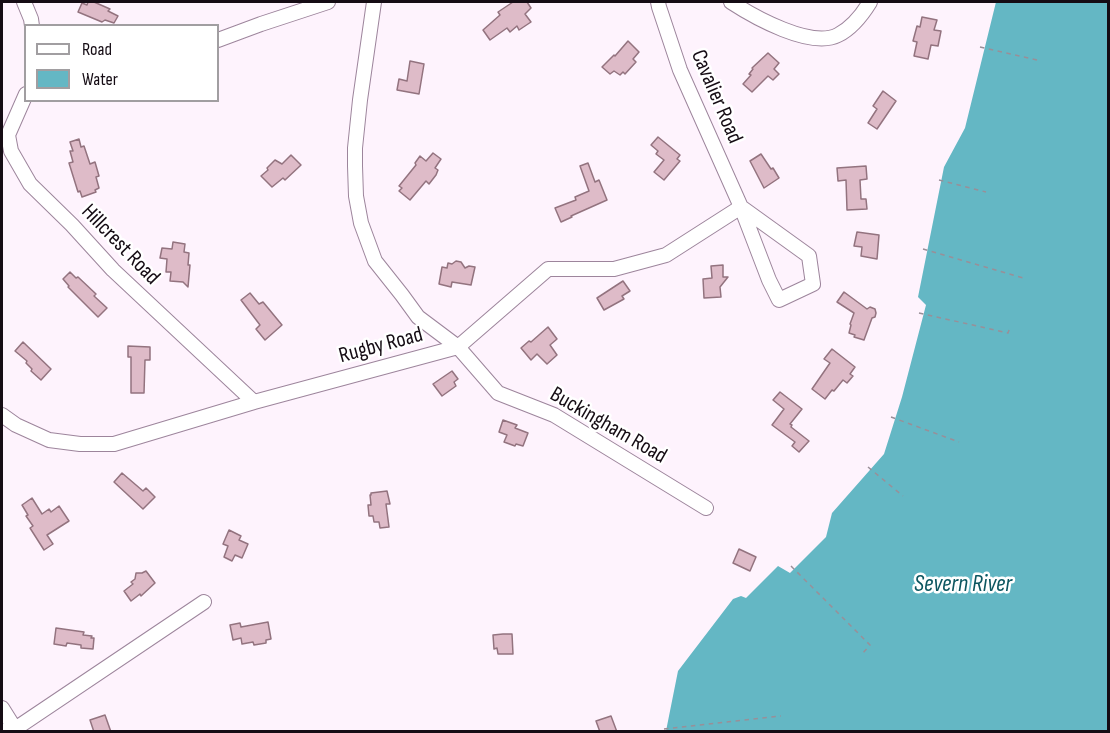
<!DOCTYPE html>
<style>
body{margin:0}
#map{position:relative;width:1110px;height:733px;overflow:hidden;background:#fef3fd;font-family:"Sofia Sans Condensed",sans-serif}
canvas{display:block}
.frame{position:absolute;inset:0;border:3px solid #150c14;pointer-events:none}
.legend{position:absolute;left:24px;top:24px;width:195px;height:78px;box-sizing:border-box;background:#fff;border:2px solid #a19ea1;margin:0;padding:8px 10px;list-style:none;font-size:18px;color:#150c14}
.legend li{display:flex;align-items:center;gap:12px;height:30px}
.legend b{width:30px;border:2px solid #a19ea1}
</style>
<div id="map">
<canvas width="1110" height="733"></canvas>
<div class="frame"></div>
<ul class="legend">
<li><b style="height:8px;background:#fff"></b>Road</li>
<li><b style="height:16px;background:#64b7c4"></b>Water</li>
</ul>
</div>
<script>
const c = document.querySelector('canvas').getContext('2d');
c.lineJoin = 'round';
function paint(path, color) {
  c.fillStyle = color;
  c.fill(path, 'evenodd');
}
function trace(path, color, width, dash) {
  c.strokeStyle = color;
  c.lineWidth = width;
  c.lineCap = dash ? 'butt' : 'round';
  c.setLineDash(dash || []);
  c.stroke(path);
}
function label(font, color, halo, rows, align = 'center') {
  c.font = font + ' "Sofia Sans Condensed",sans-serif';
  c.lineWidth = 5;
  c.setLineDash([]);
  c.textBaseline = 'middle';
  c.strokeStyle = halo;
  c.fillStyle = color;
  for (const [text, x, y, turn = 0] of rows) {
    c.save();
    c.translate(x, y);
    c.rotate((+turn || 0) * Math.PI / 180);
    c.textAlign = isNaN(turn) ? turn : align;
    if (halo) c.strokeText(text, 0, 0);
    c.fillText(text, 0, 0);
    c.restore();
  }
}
paint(new Path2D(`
 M996 2H1108V731H666L678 671 733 599 741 596 746 598 778 566 790 573 826 537 832 513 884 454 902 397 926 305 918 297 944 167 965 128Z`), '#64b7c4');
const building = new Path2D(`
 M88 2H94L110 9 108 11 118 16 114 23 105 20 102 22 78 12 82 3 87 5Z
 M513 2H527L531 8 525 14 531 22 519 30 517 26 510 32 507 28 490 40 483 30 500 15 498 12Z
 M922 17 937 20 934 30 941 31 938 46 931 45 928 59 914 56 917 42 913 41 917 26 920 27Z
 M628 41 639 52 633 59 636 62 625 74 623 72 620 75 614 71 610 74 602 67 614 55 615 56Z
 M768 53 779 63 774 69 779 74 773 80 768 76 752 92 743 84 751 75 749 74 753 69 752 68Z
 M410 61 424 64 419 94 397 90 399 79 407 81Z
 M883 91 896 101 877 129 868 123 877 109 873 106Z
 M658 137 680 155 677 159 680 161 664 180 654 172 664 160 656 154 658 151 651 145Z
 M79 139 81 147 84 146 90 164 95 162 99 176 96 177 99 188 95 190 96 192 82 197 80 191 78 192 69 163 73 162 70 151H73L70 142Z
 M433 153 441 159 435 168 438 170 436 175 429 184 426 181 410 200 399 191 402 188 399 186 416 165 415 163 420 156 426 161Z
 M761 154 771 169 773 168 779 178 764 188 750 161Z
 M291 155 301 165 285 180 283 178 272 187 261 176 268 170 267 168 275 160 282 164Z
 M588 163 595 182 599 180 607 200 571 216 572 217 561 222 555 208 576 200 575 197 589 191 580 166Z
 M866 166 867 179 860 180 861 199H866L867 209 847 210 846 180 838 181 837 168Z
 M857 232 879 235 877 259 861 256 862 247 854 246Z
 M173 242 185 244 184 252 189 253 188 265H190L188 287 183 282 170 281 171 272H166L167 259 160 258 162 248 172 249Z
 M456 261 461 262 465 268 469 266 475 267 471 285 452 282 451 287 439 284 442 267 447 268 448 263 452 264Z
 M723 265V277H728L720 287 721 297 704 298 703 279 712 278 711 266Z
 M70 272 76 278 78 277 96 294 94 296 107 308 98 317 68 287 69 286 63 279Z
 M623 281 630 291 622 296 624 299 604 310 597 298Z
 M844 292 867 309 870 307 875 309 876 313 875 317 872 318 864 340 854 337 855 335 849 333 851 325 850 324 854 313 837 302Z
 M250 293 259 304 263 302 282 325 265 340 256 329 260 325 241 300Z
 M548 327 557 339 550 345 557 355 547 364 537 354 531 360 521 348 529 341 531 342Z
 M23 342 51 369 41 380 31 371 32 369 26 363 27 361 15 351Z
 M128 346 150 347V360H145L144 393H131V357H128Z
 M832 349 855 367 850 374 853 376 847 383 843 380 834 391 832 390 825 399 812 389 830 363 824 359Z
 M452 371 458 379 454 382 456 386 442 396 433 384Z
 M780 392 802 409 790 424 792 425 791 427 809 441 799 452 792 446 795 442 772 425 784 409 773 400Z
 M503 420 517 425 515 428 528 433 523 446 516 444 515 446 504 442 507 435 499 432Z
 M122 473 143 491 146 488 155 497 143 509 114 482Z
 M387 491 390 504H386L389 527 380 528 379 522H374L373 516H369L368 505H371L370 495H371V493Z
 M32 498 42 514 49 509 51 512 59 506 69 521 47 535 53 544 44 550 30 528 33 526 26 516 28 515 22 505Z
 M229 530 241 536 239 540 248 544 242 558 235 555 232 561 224 557 228 546 223 544Z
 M739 549 756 557 750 571 733 563Z
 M146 571 155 583 141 596 140 594 131 601 124 591 133 584 131 582 135 579 136 573H142Z
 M268 622 271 639 266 640V643L254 645 253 642 242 644 241 638 233 640 230 625 240 623 241 627Z
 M56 628 84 632 83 635 92 636 91 638H94L93 649 81 648V645L67 643 66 646 54 644Z
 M503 634H512L513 654H498L497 648 494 649 493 635Z
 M105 715 111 732H94L90 720Z
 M611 716 617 732H600L596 721Z`);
paint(building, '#debbc8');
trace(building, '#93737f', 1.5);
const minor = new Path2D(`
 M24 2 31 19 32 26
 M374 2 360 100 355 148V166L356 196 361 223 375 261 402 295 418 317 458 347 498 393 554 415 706 508
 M731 2C754 17 811 49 838 35 852 28 862 15 870 2
 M218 40 261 24 328 2
 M26 94 8 135 11 151 30 184 72 225 113 270 254 402
 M2 415 16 425 49 440 80 444H114L254 402 458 347 548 269H614L666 255 741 207 809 256 813 284 779 300 769 280 741 207 680 70 659 7 658 2
 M2 708 17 732
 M2 731 15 729 204 602`);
trace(minor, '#9d859c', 16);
trace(new Path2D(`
 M980 47 1037 60
 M939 180 986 192
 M923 249 1023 278
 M919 313 1008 333 1010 327
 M891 417 959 442
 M868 467 903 496
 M791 566 870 645 863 653
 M664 729 781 716`), '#998f98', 1.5, [4.5, 4.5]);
trace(minor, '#fff', 14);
label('22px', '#150c14', '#fff', [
 ["Cavalier Road",716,97,67],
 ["Hillcrest Road",120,245,46],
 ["Rugby Road",381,346,-15],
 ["Buckingham Road",608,426,30]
]);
label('italic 24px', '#0c5660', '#fff', [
 ["Severn River",963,585]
]);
</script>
